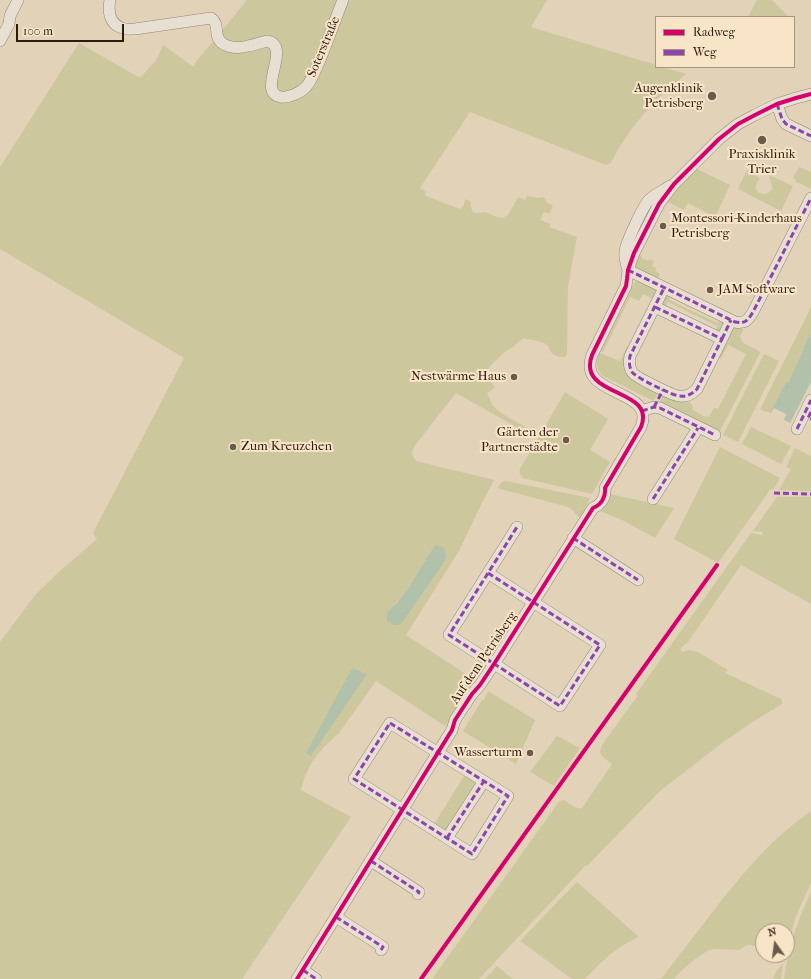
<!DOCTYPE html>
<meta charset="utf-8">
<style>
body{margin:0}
#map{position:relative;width:811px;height:979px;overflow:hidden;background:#e2d2b8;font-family:"IM FELL French Canon",serif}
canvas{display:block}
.legend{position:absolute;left:655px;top:16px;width:140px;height:52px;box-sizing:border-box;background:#f8e4c6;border:1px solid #a7947e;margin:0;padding:5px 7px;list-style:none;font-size:12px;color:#2d1b11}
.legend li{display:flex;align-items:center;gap:8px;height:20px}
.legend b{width:20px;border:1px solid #a7947e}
.north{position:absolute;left:755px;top:923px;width:40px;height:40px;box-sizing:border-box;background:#f8e4c6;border:1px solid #a7947e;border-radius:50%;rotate:346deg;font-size:11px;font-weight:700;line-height:16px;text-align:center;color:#2d1b11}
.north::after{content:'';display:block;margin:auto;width:14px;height:18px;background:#6c5b4b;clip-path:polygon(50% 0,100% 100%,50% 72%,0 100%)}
.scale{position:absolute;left:16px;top:24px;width:108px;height:18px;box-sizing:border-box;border:2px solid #2d1b11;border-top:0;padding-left:5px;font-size:12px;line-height:14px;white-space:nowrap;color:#2d1b11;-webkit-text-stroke:3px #f8e4c6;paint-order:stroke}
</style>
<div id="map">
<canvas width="811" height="979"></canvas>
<ul class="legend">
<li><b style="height:5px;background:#d6006c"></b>Radweg</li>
<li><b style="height:5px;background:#8e44ad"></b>Weg</li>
</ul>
<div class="north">N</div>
<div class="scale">100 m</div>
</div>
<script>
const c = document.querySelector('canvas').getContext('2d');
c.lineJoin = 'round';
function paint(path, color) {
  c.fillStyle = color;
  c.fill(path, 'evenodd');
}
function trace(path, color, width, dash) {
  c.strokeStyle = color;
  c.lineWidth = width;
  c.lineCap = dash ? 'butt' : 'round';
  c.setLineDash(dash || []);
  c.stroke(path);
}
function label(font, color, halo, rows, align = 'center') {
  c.font = font + ' "IM FELL French Canon",serif';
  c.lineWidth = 4;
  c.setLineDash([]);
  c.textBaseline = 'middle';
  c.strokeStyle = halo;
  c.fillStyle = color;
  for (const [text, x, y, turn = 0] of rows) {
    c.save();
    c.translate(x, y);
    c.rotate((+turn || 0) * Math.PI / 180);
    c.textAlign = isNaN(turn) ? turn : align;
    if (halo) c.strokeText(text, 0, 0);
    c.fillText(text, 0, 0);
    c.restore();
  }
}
paint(new Path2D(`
 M247 0H547L531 27 656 65V67H662L686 74C677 82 667 90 658 99 640 116 622 140 611 163L606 165 470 112 420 188 425 191V194L426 196 460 209 464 205 465 199 471 202 470 205 473 212 476 213 485 212 497 217 503 218 508 215 518 197 525 200 527 196 539 198 544 197 546 202 553 206 549 214 544 212 540 220 551 224 549 227 577 237 568 286 567 354 565 357C560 358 554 356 551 352 549 349 549 346 546 344 539 340 530 340 523 338L513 347 506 351 493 363 484 373V376L489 378 491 382 495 388 487 393C489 396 490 401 492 404 496 412 519 423 527 428L525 432 456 393 416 444C411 452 410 453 416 461L494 480 479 509 459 551 406 635 475 680 458 707 457 706 455 709 456 710 445 726 376 681 339 733 323 748 312 762 305 776 301 790 351 817 242 979H0V642L35 595 62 569 97 539 93 533 184 358 0 249V167L79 43 140 78 157 59 163 45 194 67 195 63ZM426 559 439 570 404 620 387 612C405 596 414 579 426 559Z
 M757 0H772L789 17H748Z
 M799 167 811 172V189L795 181 796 180 793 178Z
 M697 169 730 185 715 217 688 203 684 210 666 201 684 181Z
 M747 170 757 176 760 179C749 189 762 200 772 190V185L769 177 771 176 793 186 781 211 738 189Z
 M638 254 642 256 641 258 648 261 649 259 654 261 652 266 656 268V271L660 274 658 278H654L636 268 635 264Z
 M638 281 658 288 656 300 643 294 639 301 630 297 603 352 601 351 627 299 633 285 635 282Z
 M671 294 669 300 718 323 721 318 725 321 719 333 715 332 717 326 668 302 665 308 662 303 665 295Z
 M811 307V332L803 348 805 349 788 383 786 382 770 413 767 411 766 412 760 409Z
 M734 326H737L743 329V330L740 336 743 343 759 351 760 353 719 433 659 403 663 396C674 397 693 395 693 410L703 416 709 417 714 408 718 409 746 354 728 345 721 359 717 357Z
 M627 346 632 349 627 362 658 392 654 401 603 376C596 369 595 361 600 353L620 361Z
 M764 354 779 361 738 442 723 435Z
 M565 392 608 419 590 450 610 462 592 494 523 478C520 475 518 472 521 467Z
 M751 427 791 446 781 464 742 444Z
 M720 447 780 478 774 489 770 490 718 563 674 539Z
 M795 448 811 456V491L779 490 791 469 786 467Z
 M506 481 590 498 581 518 574 513 575 512 568 507 497 488 502 482Z
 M610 494 674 508 655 538 622 520 600 511Z
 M777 497H811V604L741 565 688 642 680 649 682 652 689 650 698 652 728 670 725 673 781 699 782 701V704L751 723 722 743 660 791 587 866 586 865 479 979H432L558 803 563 800C570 803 576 810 582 808L612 764 602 756 600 752 602 745 630 706 638 696 636 694 751 533 762 535 763 532 753 531Z
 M488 691 535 720 516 764 463 731 482 700H484Z
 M557 736 580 748 554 786 530 772Z
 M466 773 482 783 449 836 433 826Z
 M811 811V883L796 916 787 947V931H763V947L750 945 745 946 739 950 716 949 709 950 695 959 681 971 674 979H661C679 955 697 932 715 909 744 872 772 838 811 811Z
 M577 882 639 937C617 946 601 962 585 979H572L520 941 563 896Z
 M811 892V979H784C789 947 797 921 811 892Z
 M783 964 781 979H773L777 970Z
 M497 966 513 979H485Z`), '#cdc79e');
paint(new Path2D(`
 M811 332V382L790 423 784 420 786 414 774 408 771 413H770L786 382 788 383 804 349 803 348Z
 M436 545 444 548 446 558 439 570 416 603 404 620 399 625H394L387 621V612L397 603 409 587 426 559Z
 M352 668 367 674 311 756 306 753Z`), '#b2c1a9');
const minor = new Path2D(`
 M110 0C108 11 109 24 122 28 126 30 131 29 135 29L211 18C217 22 216 27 217 34 219 48 237 49 248 46 254 45 260 43 267 41 293 46 255 93 281 97 289 98 300 93 306 87 312 80 316 69 320 60 328 40 335 20 343 0
 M0 41 9 24 10 16 18 0
 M777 104 782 119 786 124 811 136
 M628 270 735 322C746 324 748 320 753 312L811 198
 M628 270C626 264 624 258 625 251 626 243 643 206 649 200 655 194 663 191 670 186
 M655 307 722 339 697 389C692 394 687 397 680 396 673 396 635 377 632 372 629 367 629 361 630 356L664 288
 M722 339 731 320
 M642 411 654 407 660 408 715 435
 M797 429 811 400
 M653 499 698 428
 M573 538 638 580
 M488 573 600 645 560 706 449 635 517 527
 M390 723 508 796 472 854 354 779Z
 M447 838 484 781
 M371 861 419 892 418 894
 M336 917 383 947 381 950
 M303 970 316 979
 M297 979 452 730 455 720 472 694 480 685 494 664 593 508C601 505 606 497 605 488L641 427C657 387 576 398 592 355L626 286 627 279 628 270 634 253 659 204 674 184 719 139 738 124 755 115 777 104 796 98 811 94`);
trace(minor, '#938778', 12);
trace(minor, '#e7dfd2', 11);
trace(new Path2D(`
 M777 104 782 119 786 124 811 136
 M628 270 735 322C746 324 748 320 753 312L811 198
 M655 307 722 339 697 389C692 394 687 397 680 396 673 396 635 377 632 372 629 367 629 361 630 356L664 288
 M722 339 731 320
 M654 407 663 390
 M642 411 654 407 660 408 715 435
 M811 412 808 418 811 419
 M797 429 811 400
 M774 493 811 494
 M653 499 698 428
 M573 538 638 580
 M488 573 600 645 560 706 449 635 517 527
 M390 723 508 796 472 854 354 779Z
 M447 838 484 781
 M371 861 419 892 418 894
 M336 917 383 947 381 950
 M303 970 316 979`), '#8e44ad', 3, [6, 3]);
trace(new Path2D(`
 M297 979 452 730 455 720 472 694 480 685 494 664 593 508C601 505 606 497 605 488L641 427C657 387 576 398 592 355L626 286 627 279 628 270 634 253 659 204 674 184 719 139 738 124 755 115 777 104 796 98 811 94
 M421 979 717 565`), '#d6006c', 4);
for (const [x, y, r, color] of [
 [712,96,5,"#6c5b4b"],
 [762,140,5,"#6c5b4b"],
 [663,226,4,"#6c5b4b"],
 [710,290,4,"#6c5b4b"],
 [514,377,4,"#6c5b4b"],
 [566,440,4,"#6c5b4b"],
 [233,447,4,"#6c5b4b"],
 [530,753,4,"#6c5b4b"]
]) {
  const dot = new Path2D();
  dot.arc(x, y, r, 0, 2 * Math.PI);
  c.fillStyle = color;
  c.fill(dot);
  trace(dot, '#f8e4c6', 1.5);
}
label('13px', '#2d1b11', '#f8e4c6', [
 ["Soterstraße",324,47,-67],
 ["Auf dem Petrisberg",484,658,-56]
]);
label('13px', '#2d1b11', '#f8e4c6', [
 ["Augenklinik",703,89],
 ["Petrisberg",703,104],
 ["Praxisklinik",762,155,"center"],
 ["Trier",762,170,"center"],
 ["Montessori-Kinderhaus",671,219,"left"],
 ["Petrisberg",671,234,"left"],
 ["JAM Software",718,290,"left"],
 ["Nestwärme Haus",506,377],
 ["Gärten der",558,433],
 ["Partnerstädte",558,448],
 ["Zum Kreuzchen",241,447,"left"],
 ["Wasserturm",522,753]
], 'right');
</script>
